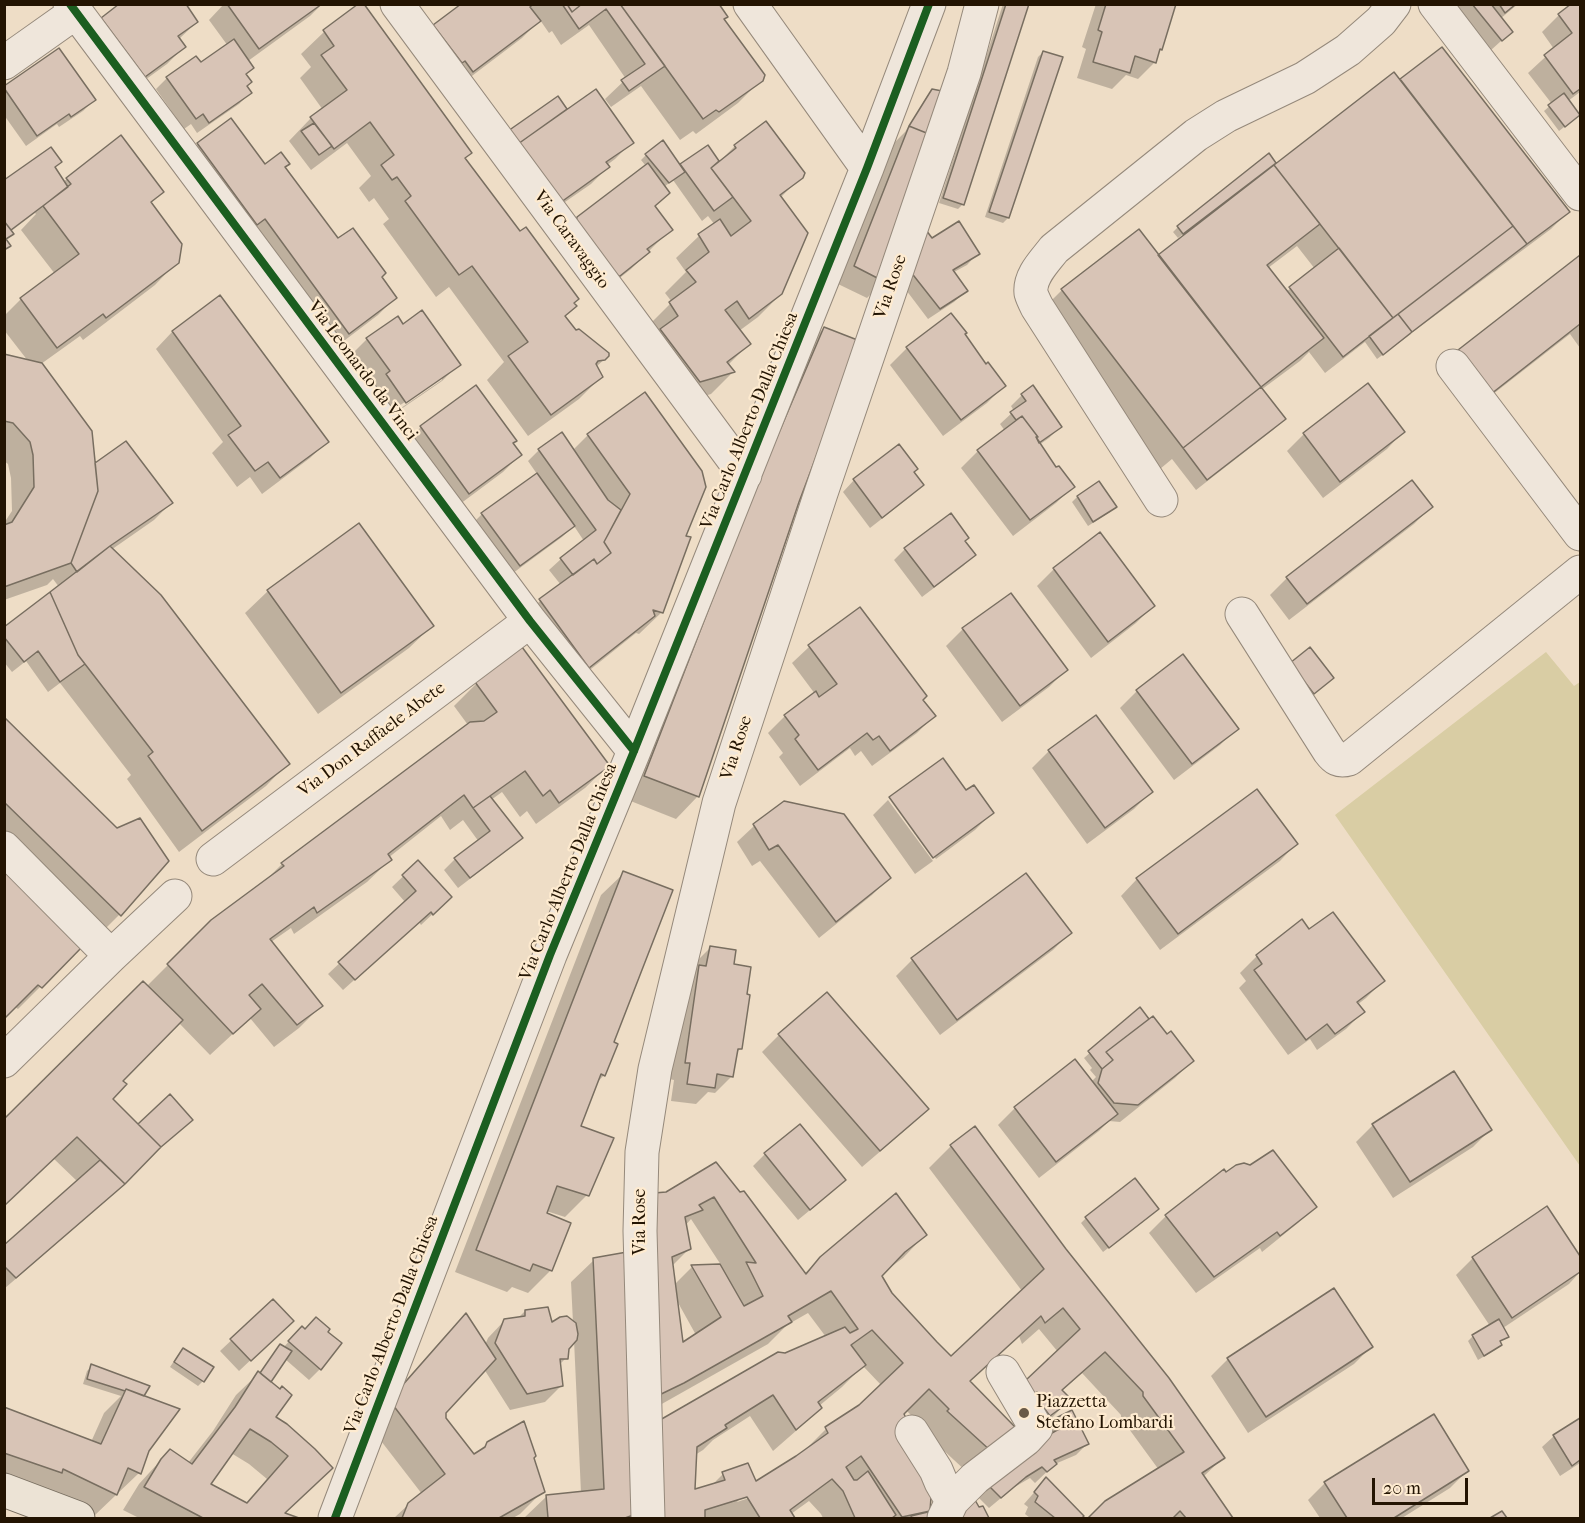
<!DOCTYPE html>
<style>
body{margin:0}
#map{position:relative;width:1585px;height:1523px;overflow:hidden;background:#eeddc6;font-family:"IM FELL French Canon",serif}
canvas{display:block}
.frame{position:absolute;inset:0;border:6px solid #231402;pointer-events:none}
.scale{position:absolute;left:1372px;top:1478px;width:96px;height:27px;box-sizing:border-box;border:3px solid #231402;border-top:0;padding-left:8px;font-size:18px;line-height:21px;white-space:nowrap;color:#231402;-webkit-text-stroke:4px #feebd0;paint-order:stroke}
</style>
<div id="map">
<canvas width="1585" height="1523"></canvas>
<div class="frame"></div>
<div class="scale">20 m</div>
</div>
<script>
const c = document.querySelector('canvas').getContext('2d');
c.lineJoin = 'round';
function paint(path, color) {
  c.fillStyle = color;
  c.fill(path, 'evenodd');
}
function trace(path, color, width, dash) {
  c.strokeStyle = color;
  c.lineWidth = width;
  c.lineCap = dash ? 'butt' : 'round';
  c.setLineDash(dash || []);
  c.stroke(path);
}
function label(font, color, halo, rows, align = 'center') {
  c.font = font + ' "IM FELL French Canon",serif';
  c.lineWidth = 4.5;
  c.setLineDash([]);
  c.textBaseline = 'middle';
  c.strokeStyle = halo;
  c.fillStyle = color;
  for (const [text, x, y, turn = 0] of rows) {
    c.save();
    c.translate(x, y);
    c.rotate((+turn || 0) * Math.PI / 180);
    c.textAlign = isNaN(turn) ? turn : align;
    if (halo) c.strokeText(text, 0, 0);
    c.fillText(text, 0, 0);
    c.restore();
  }
}
paint(new Path2D(`
 M1546 652 1574 686 1580 682V1166L1335 815Z`), '#d9cda4');
paint(new Path2D(`
 M224 4H322L310 16 248 61 252 68 245 75 246 86 250 93 239 104 197 133 191 124 184 129 156 89 167 78 200 64 228 46 209 20Z
 M361 4 470 153 464 159 564 317 575 332 608 356 596 367 601 377 579 399 528 436 487 380 504 362 449 287 436 297 383 224 389 219 374 198 369 202 359 188 371 176 347 143 311 170 289 141 311 118 323 110 300 78 311 67 301 54 324 32Z
 M463 4H717L722 20 761 80 738 103 696 134 693 131 680 140 641 86 611 107 605 99 626 79 589 25 561 45 552 31 549 33 540 20 522 38 456 88 417 43 434 26Z
 M1003 4H1027L963 204 958 209 939 203Z
 M1096 4H1175L1161 49 1157 53 1155 62 1138 79 1126 75 1112 89 1077 78 1086 49 1082 47Z
 M1452 4H1518L1500 19 1511 32 1490 51Z
 M1573 4H1580V92L1568 101 1573 120 1559 131 1544 111 1552 104 1528 73 1554 49 1542 32 1559 15Z
 M102 19 197 22 179 39 184 47 167 64 127 93Z
 M1442 49 1568 212 1551 229 1413 332 1401 316 1398 318 1411 334 1377 359 1365 342 1325 373 1309 352 1300 361 1261 390 1284 419 1273 430 1196 490 1172 459 1160 469 1039 313 1062 290 1138 231 1158 257 1212 216 1210 213 1178 238 1173 232 1178 227 1274 163 1265 172 1266 173 1400 81ZM1297 246 1315 269 1286 292 1268 268Z
 M1043 52 1008 218 1003 223 985 217 1038 57Z
 M4 88 94 100 83 111 59 127 57 124 26 146 4 115Z
 M932 90 884 281 867 298 838 284 892 145 905 132 927 96Z
 M558 98 567 111 632 142 615 159 607 165 608 167 591 184 539 220 509 132Z
 M198 144 264 166 288 164 284 168 338 240 380 277 395 298 378 315 332 350 181 161Z
 M735 146 801 177 780 198 781 294 758 317 739 331 749 344 728 365 733 372 711 394 677 404 648 326 672 302 665 293 686 272 676 258 699 236 715 225 708 216 702 221 673 180 664 187 668 193 654 207 671 229 631 269 602 292 646 166 641 160 646 155 679 166 707 147 718 163Z
 M54 168 63 182 67 179 162 192 150 204 177 262 155 285 83 340 80 336 41 364 94 466 171 503 154 520 111 550 288 763 266 786 179 852 127 779 131 775 60 683 48 692 26 661 12 672 4 662V629L59 587 53 579 47 585 4 600V523L12 511 11 478 8 464 4 461V356L28 361 4 330V316L21 299 55 274 21 230 36 214 35 213 10 232 12 234 5 240 9 245 4 250V182Z
 M931 240 978 253 967 265 954 272 966 291 954 302 928 319 900 282Z
 M1580 257V348L1570 334 1474 409 1459 351Z
 M220 297 327 442 310 458 262 494 250 477 237 487 212 453 223 442 156 349 172 332Z
 M951 315 985 366 1004 386 987 403 943 436 890 365 907 348Z
 M402 326 459 364 442 381 388 418 350 356 367 339ZM442 376V380L401 408 399 406Z
 M824 328 798 501 698 796 676 819 623 798 801 351Z
 M1367 385 1403 432 1387 449 1323 498 1287 451 1304 434Z
 M644 394 683 537 662 612 639 634 636 633 566 689 518 623 540 601 561 585 549 570 561 559 584 541 574 526 562 537 509 576 471 525 482 514 537 474 528 461 539 450 572 451 588 435Z
 M1022 395 1060 427 1049 438 1039 445 1056 469 1073 487 1056 503 1013 536 961 468 978 451 1005 431 1000 424 1014 411 1011 406Z
 M421 427 512 443 520 455 503 472 452 510 404 444Z
 M899 446 912 473 922 485 911 496 870 528 843 492 854 480Z
 M1099 483 1115 507 1110 512 1088 526 1072 502 1077 497Z
 M1431 507 1414 524 1289 620 1270 595 1287 578Z
 M964 542 974 555 963 566 922 597 894 560 905 549Z
 M1054 569 1153 606 1136 623 1091 658 1037 586Z
 M268 591 432 626 409 648 318 714 245 613Z
 M963 629 1066 670 1049 687 1002 722 946 646Z
 M809 647 922 700 934 716 917 733 872 766 861 751 855 756 850 748 800 786 779 757 783 753 768 733 785 716 815 694 792 663Z
 M522 649 608 766 585 788 536 824 527 811 520 817 502 792 491 800 521 838 509 849 458 888 444 870 455 859 479 842 463 820 450 830 441 816 388 858 390 860 367 882 294 934 291 928 271 942 321 1006 299 1028 274 1047 250 1018 210 1055 178 1022 120 1081 111 1099 150 1157 101 1205 4 1289V1247L78 1182 53 1158 147 986 212 921 264 882 282 864 468 725 454 706 476 684Z
 M1137 691 1237 728 1220 745 1174 780 1120 708Z
 M1096 717 1151 792 1134 809 1087 844 1032 768 1048 752Z
 M4 719 116 830 119 915 97 937 4 846Z
 M942 760 966 792 992 813 975 830 936 859 892 799H889Z
 M888 800 933 861 915 874 873 815Z
 M754 826 889 878 872 895 819 938 760 861 752 866 737 842Z
 M1296 844 1280 861 1160 950 1121 896 1137 879Z
 M418 862 439 908 421 925 419 922 343 990 328 974 405 902 392 887Z
 M4 871 81 946 18 1009 15 1007Z
 M624 873 612 1043 604 1075 596 1084 579 1127 587 1195 565 1217 540 1209 551 1270 528 1293 512 1287 507 1292 455 1272 601 895Z
 M1309 932 1383 981 1366 998 1357 1005 1363 1012 1346 1029 1317 1050 1310 1039 1288 1055 1239 988 1246 981 1240 973 1257 956Z
 M1070 933 1053 950 940 1035 896 976 912 960Z
 M710 948 732 965 740 1049 736 1053 732 1076 715 1093 708 1092 696 1104 671 1101 674 1080 669 1079 693 965Z
 M1140 1009 1149 1021 1192 1061 1175 1078 1120 1122 1109 1121 1099 1131 1039 1178 998 1125 1015 1108 1075 1061 1091 1082 1096 1077 1090 1070 1092 1068 1084 1058Z
 M779 1035 927 1109 910 1126 862 1167 762 1052Z
 M1373 1125 1490 1130 1473 1147 1393 1198 1356 1142Z
 M799 1126 844 1180 833 1191 798 1220 753 1166 765 1154Z
 M951 1146 1223 1458 1203 1477 1231 1518H1089L1106 1502 1159 1470 1121 1418V1415L1082 1373 1062 1391 1069 1400 1047 1423 1014 1413 1058 1352 1039 1329 1022 1344 1019 1336 969 1382 1014 1429 968 1473 926 1434 928 1433 906 1410 895 1430 928 1511 926 1512 927 1518H823L821 1514 809 1501 791 1514 793 1518H524L547 1496 581 1493 574 1340 567 1349 566 1358 559 1365 562 1385 545 1402 510 1410 484 1369 444 1413V1418L473 1456 488 1443 532 1458 543 1491 520 1514 513 1518H394L409 1504 422 1494 371 1428V1420L444 1337 466 1315 485 1345 488 1338 505 1320 518 1318 525 1311 551 1324 573 1323 571 1282 594 1260 625 1253 667 1193 716 1164 804 1274 821 1258 925 1235 903 1258 880 1275 891 1293 951 1358 1022 1291 929 1168ZM691 1219 721 1265 692 1267 674 1285 672 1266 689 1249 685 1226ZM676 1299 696 1335 681 1344ZM808 1313 826 1337 785 1355 634 1444 660 1405 768 1344 787 1325ZM863 1366 881 1385 859 1406 826 1429 804 1451 755 1484 723 1474 711 1486 694 1491 695 1455 703 1450 713 1440 750 1416 773 1451 797 1430 820 1408 819 1406 842 1387ZM755 1496 737 1502 741 1497Z
 M1315 1206 1298 1223 1262 1252 1260 1248 1196 1293 1149 1233 1166 1216Z
 M1547 1209 1580 1259V1272L1569 1284 1503 1328 1507 1336 1499 1343 1500 1345 1495 1350 1478 1360 1468 1341 1473 1336 1490 1326 1456 1275 1473 1258Z
 M1152 1214 1103 1252 1081 1223 1086 1218Z
 M273 1301 292 1321 239 1371 220 1351Z
 M304 1330 326 1332 340 1344 320 1369 309 1380 285 1359 269 1382 274 1417 314 1450 283 1514 295 1518H139L123 1510 139 1484 170 1450 188 1463 213 1431 236 1395 259 1373 260 1374 291 1339ZM231 1453 249 1464 267 1479 245 1504 209 1484Z
 M1371 1347 1354 1364 1248 1433 1211 1376 1228 1359Z
 M183 1349 203 1381 198 1386 170 1367 178 1355Z
 M92 1366 142 1397 148 1450 139 1473 94 1516 4 1483V1408L91 1442 104 1413 121 1396 83 1384 87 1371Z
 M1055 1420 1087 1444 1076 1455 1055 1464 1035 1483 1030 1478 1013 1488 989 1508 974 1493Z
 M1580 1420V1463L1560 1476 1542 1447 1554 1436Z
 M1467 1471 1450 1488 1402 1518H1320L1308 1500 1325 1483Z
 M1046 1479 1082 1516 1080 1518H1030L1025 1514 1028 1507 1024 1504Z`), '#0003');
const building = new Path2D(`
 M119 4H186L198 22 178 36 186 47 145 77 101 18Z
 M227 4H322L259 49Z
 M358 4H364L472 153 465 158 520 231 526 227 579 299 574 303 577 306 565 316 576 330 579 329 609 353V356L605 360 598 361 596 364 603 377 551 415 508 356 528 342 472 266 459 275 405 201 411 196 397 177 392 180 381 165 394 155 370 122 334 149 310 117 347 90 321 55 334 46 323 30Z
 M461 4H533L530 7 541 21 473 72 465 61 462 63 433 25Z
 M562 4H567L572 12 582 4H620L665 66 629 91 621 80 645 64 606 9 579 29Z
 M567 4H582L572 12Z
 M620 4H719L728 17 724 19 765 75 763 81 719 112 716 110 703 119Z
 M1006 4H1029L964 205 943 198Z
 M1106 4H1176L1162 50 1160 49 1156 63 1135 56 1130 73 1093 62 1102 32 1098 30Z
 M1472 4H1491L1513 32 1502 41Z
 M1499 4H1516L1505 13Z
 M1571 4H1580V89L1573 94 1544 55 1572 33 1558 14Z
 M234 39 254 68 246 74 252 82 247 86 252 93 209 123 203 114 196 119 166 77 196 56 201 62Z
 M1442 47 1570 212 1527 244 1400 79Z
 M59 48 96 100 71 117 69 114 37 136 4 88V86Z
 M1043 51 1063 57 1009 218 989 212Z
 M1394 72 1513 226 1393 318 1274 165Z
 M596 89 634 143 606 162 610 167 557 205 515 146Z
 M932 89 947 92 934 136 909 126Z
 M1564 93 1580 115 1565 127 1548 105Z
 M558 96 567 109 518 144 508 131Z
 M231 118 265 164 281 152 290 164 285 167 338 238 353 228 386 273 382 277 397 298 349 334 265 219 257 225 197 143Z
 M766 121 805 173 803 178 780 195 808 233 782 294 749 319 737 301 725 310 751 344 727 362 735 372 700 382 660 329 678 316 669 302 696 282 686 270 709 252 698 234 720 219 731 236 751 221 711 168 736 148 734 145Z
 M314 123 332 146 319 155 301 131Z
 M909 126 934 136 885 282 854 266Z
 M121 135 164 192 151 202 182 244 179 263 106 318 103 314 57 348 20 298 79 254 43 206 71 184 66 178Z
 M663 140 685 172 669 183 645 154Z
 M708 145 719 161 711 168 733 197 714 211 680 164Z
 M51 147 62 162 55 167 68 187 11 230 4 221V180Z
 M1269 153 1276 163 1183 234 1177 226Z
 M648 163 670 193 655 206 673 230 647 249 650 252 620 276H611L575 230 577 217Z
 M1274 165 1320 224 1267 265 1324 338 1261 387 1158 255Z
 M4 221 14 234 6 239 11 246 4 250Z
 M959 221 980 254 953 270 968 291 940 309 910 271 926 230 932 238Z
 M1513 226 1527 244 1412 332 1398 314Z
 M1139 229 1261 387 1183 448 1061 289Z
 M1339 248 1393 318 1343 357 1289 287Z
 M1580 255V324L1491 394 1458 350Z
 M220 295 329 442 280 478 268 462 255 471 228 435 241 426 172 331Z
 M422 310 461 365 406 403 386 374 390 371 366 338 398 316 403 324Z
 M951 313 967 333 965 334 986 364 988 362 1006 386 961 420 906 347Z
 M1398 314 1412 332 1383 355 1369 336Z
 M824 327 860 341 799 502 699 797 644 776 756 486Z
 M4 354 42 363 92 431 98 491 71 563 4 587V525L12 522 34 487 33 455 30 442 13 423 4 421Z
 M1368 383 1405 432 1340 482 1303 433Z
 M476 385 517 441 513 443 522 455 469 494 420 426Z
 M1033 385 1062 427 1039 443 1036 437H1038L1022 416 1016 420 1010 412 1026 401 1021 394Z
 M1261 387 1286 419 1207 480 1183 448Z
 M645 392 702 471 706 487 686 536 691 537 663 613 653 610 655 616 589 668 539 599 594 559 597 564 611 553 604 542 630 494 587 434Z
 M1022 416 1038 437H1036L1056 467 1059 466 1075 487 1030 520 977 450Z
 M562 432 608 500 621 510 604 542 611 553 597 564 594 559 573 575 560 558 596 530 538 449Z
 M126 441 173 503 110 546 77 572 71 563 98 491 95 463Z
 M899 444 918 469 914 472 924 485 882 518 853 479Z
 M537 473 575 526 520 566 481 513Z
 M1412 480 1433 507 1307 604 1286 577Z
 M1099 481 1117 507 1093 522 1077 496Z
 M951 513 969 538 965 541 976 555 934 587 904 548Z
 M359 523 434 626 341 693 267 590Z
 M1100 532 1155 606 1108 642 1053 568Z
 M110 546 161 595 290 764 202 831 148 756 153 752 78 655 50 592Z
 M50 592 78 655 85 664 60 682 38 651 24 662 4 637V627Z
 M1011 593 1068 670 1020 706 962 628Z
 M860 607 927 696 923 700 936 716 890 751 879 736 873 740 867 733 818 770 795 739 799 735 784 715 816 691 819 697 837 684 808 645Z
 M522 647 610 766 559 803 550 790 543 796 525 771 473 808 464 795 388 854 392 860 317 913 314 907 270 939 323 1006 297 1025 262 984 249 995 261 1009 233 1034 167 964 211 920 284 866 281 863 470 722 484 721 497 712 475 682Z
 M1310 647 1334 678 1314 694 1290 663Z
 M1183 654 1239 729 1192 764 1136 690Z
 M1096 715 1153 792 1105 828 1048 750Z
 M4 717 117 828 140 818 169 861 121 916 4 802Z
 M943 758 966 790 974 785 994 813 933 858 889 797Z
 M1257 789 1298 844 1178 934 1136 878Z
 M490 796 523 838 470 878 454 858 490 831 473 808Z
 M784 801 844 814 891 878 836 922 778 845 769 850 753 824Z
 M418 860 452 897 433 915 431 912 355 980 338 962 416 891 402 875Z
 M4 869 83 946 42 988 38 985 4 1019Z
 M623 871 673 890 614 1042 618 1044 605 1076 601 1074 581 1126 614 1138 589 1196 557 1186 547 1213 571 1223 552 1271 533 1264 530 1271 476 1250Z
 M1026 873 1072 933 957 1020 911 958Z
 M1333 912 1385 981 1357 1002 1365 1012 1335 1034 1327 1024 1306 1040 1254 970 1262 964 1256 955 1302 919 1309 929Z
 M710 946 736 950 734 964 751 967 747 994 750 995 742 1049H738L733 1077 717 1074 715 1088 687 1084 690 1063H685L699 965 706 966Z
 M143 981 183 1020 123 1081 127 1084 113 1099 161 1147 125 1184 77 1137 4 1206V1119Z
 M827 992 929 1109 880 1151 778 1034Z
 M1140 1007 1149 1019 1106 1052 1113 1060 1102 1069 1088 1051Z
 M1153 1016 1167 1034 1171 1031 1194 1061 1138 1105 1114 1103 1098 1083 1102 1069 1113 1060 1106 1052Z
 M1075 1059 1118 1114 1056 1162 1014 1107Z
 M1454 1071 1492 1130 1410 1182 1372 1124Z
 M170 1094 193 1120 161 1147 138 1124Z
 M800 1124 846 1180 810 1210 764 1153Z
 M975 1126 1066 1249 1169 1378 1225 1458 1202 1473 1233 1518H1186L1180 1511 1173 1518H1088L1105 1501 1184 1452 1143 1396V1392L1105 1352 1062 1390 1072 1400 1050 1416 1038 1400 1041 1398 1037 1392 1033 1394 1026 1380 1080 1329 1063 1308 1045 1323 1041 1316 970 1381 1017 1429 992 1452 947 1411 949 1409 929 1389 904 1414 907 1420 896 1429 932 1483 930 1511 902 1517 861 1456 846 1467 854 1480H857L868 1471 896 1515 892 1518H855L843 1491 832 1479 790 1510 795 1518H760L747 1497 705 1510V1518H655L653 1424 778 1352 785 1353 845 1327 850 1333 858 1329 831 1291 788 1316 792 1322 684 1383 655 1397 654 1193 666 1192 716 1162 740 1192 744 1191 806 1274 820 1257 896 1193 927 1235 905 1252 882 1276 892 1293 937 1342 951 1356 1044 1269 950 1145ZM714 1197 756 1263 746 1262 763 1296 744 1306 720 1264 691 1265 721 1317 683 1342 672 1257 691 1249 685 1217 703 1210 699 1205ZM872 1330 903 1363 859 1405 825 1427 828 1433 796 1456 756 1481 748 1463 722 1472 725 1480 695 1489 697 1447 727 1428 725 1425 773 1395 796 1430 822 1408 818 1402 866 1365 851 1345Z
 M1273 1150 1317 1207 1280 1236 1277 1232 1214 1277 1165 1215 1224 1169 1226 1172 1236 1165 1244 1163 1250 1165Z
 M100 1160 125 1184 16 1278 4 1266V1245Z
 M1135 1178 1159 1209 1109 1248 1085 1217Z
 M1547 1206 1580 1256V1272L1512 1318 1472 1257Z
 M627 1252 639 1513 625 1518H548L546 1495 604 1489 593 1258Z
 M1334 1288 1373 1347 1266 1417 1227 1358Z
 M273 1299 294 1321 251 1361 230 1339Z
 M548 1307 552 1322 560 1317 567 1316 576 1323 578 1334 577 1340 569 1349 568 1359H560L563 1386 527 1394 495 1343 504 1319 525 1316V1310Z
 M466 1313 496 1359 446 1413V1418L474 1454 485 1447 487 1442 524 1421 536 1456 534 1458 545 1492 499 1518H402L408 1503 445 1474 393 1405V1396Z
 M316 1317 330 1329 328 1332 342 1343 321 1370 288 1341 302 1326 305 1329Z
 M1499 1319 1509 1337 1500 1341 1502 1345 1484 1356 1472 1335Z
 M280 1344 292 1351 271 1382 260 1373Z
 M183 1348 214 1367 204 1382 174 1362Z
 M91 1364 150 1386 144 1396 126 1389 125 1391 87 1379Z
 M258 1371 280 1389 282 1386 292 1395 276 1417 287 1424 315 1449 333 1468 285 1513 299 1518H203L144 1487 161 1459 170 1449 192 1464 235 1407ZM250 1429 271 1442 288 1456 247 1503 211 1484Z
 M126 1389 180 1409 149 1451 141 1474 128 1468 117 1495 63 1469 62 1473 4 1453V1407L101 1444Z
 M1072 1410 1089 1444 1054 1460 1057 1464 1047 1472 1042 1467 1026 1477 1001 1498 984 1481 1045 1437 1059 1429 1054 1419Z
 M1434 1414 1469 1471 1394 1518H1347L1324 1482Z
 M1580 1418V1460L1572 1466 1553 1435Z
 M1046 1477 1084 1516 1082 1518H1055L1035 1502 1038 1496 1034 1492Z
 M971 1493 979 1507 983 1506 989 1518H953Z
 M1502 1511 1507 1518H1490Z
 M928 1512 929 1518H912L911 1516Z`);
paint(building, '#d8c4b6');
trace(building, '#786e60', 1.5);
const minor = new Path2D(`
 M70 4 530 621 634 751
 M397 4 745 475
 M750 4 867 168
 M1435 4 1580 194
 M4 63 76 12
 M1453 366 1580 534
 M1161 500 1037 307C1035 303 1032 297 1031 293 1029 276 1045 261 1054 249L1196 135 1226 116 1305 78 1348 50 1381 21 1394 4
 M1242 614 1329 751C1335 759 1339 762 1349 759L1580 572
 M4 848 111 956
 M213 859 530 621
 M4 1061 111 956 175 896
 M912 1432 936 1470 941 1482 952 1501
 M335 1518 371 1423 550 955 634 751 867 168 929 4
 M648 1518 640 1231 642 1152 655 1069 719 803 821 493 964 73 982 4
 M944 1518 952 1501 975 1478 1026 1439 1036 1428 1003 1372`);
const major = new Path2D(`
 M4 1490 78 1518`);
trace(minor, '#95897b', 35);
trace(major, '#786e60', 35);
trace(minor, '#efe6db', 33);
trace(major, '#ece3d5', 33);
trace(new Path2D(`
 M70 4 530 621 634 751
 M335 1518 371 1423 550 955 634 751 867 168 929 4`), '#1b5e20', 8);
for (const [x, y, r, color] of [
 [1024,1413,6,"#6a5a47"]
]) {
  const dot = new Path2D();
  dot.arc(x, y, r, 0, 2 * Math.PI);
  c.fillStyle = color;
  c.fill(dot);
  trace(dot, '#feebd0', 2);
}
label('18px', '#231402', '#feebd0', [
 ["Via Caravaggio",571,240,54],
 ["Via Rose",891,287,-71],
 ["Via Leonardo da Vinci",362,371,53],
 ["Via Carlo Alberto Dalla Chiesa",750,421,-68],
 ["Via Don Raffaele Abete",372,740,-37],
 ["Via Rose",737,748,-72],
 ["Via Carlo Alberto Dalla Chiesa",569,872,-68],
 ["Via Rose",641,1222,-90],
 ["Via Carlo Alberto Dalla Chiesa",392,1325,-69]
]);
label('18px', '#231402', '#feebd0', [
 ["Piazzetta",1036,1403],
 ["Stefano Lombardi",1036,1424]
], 'left');
</script>
